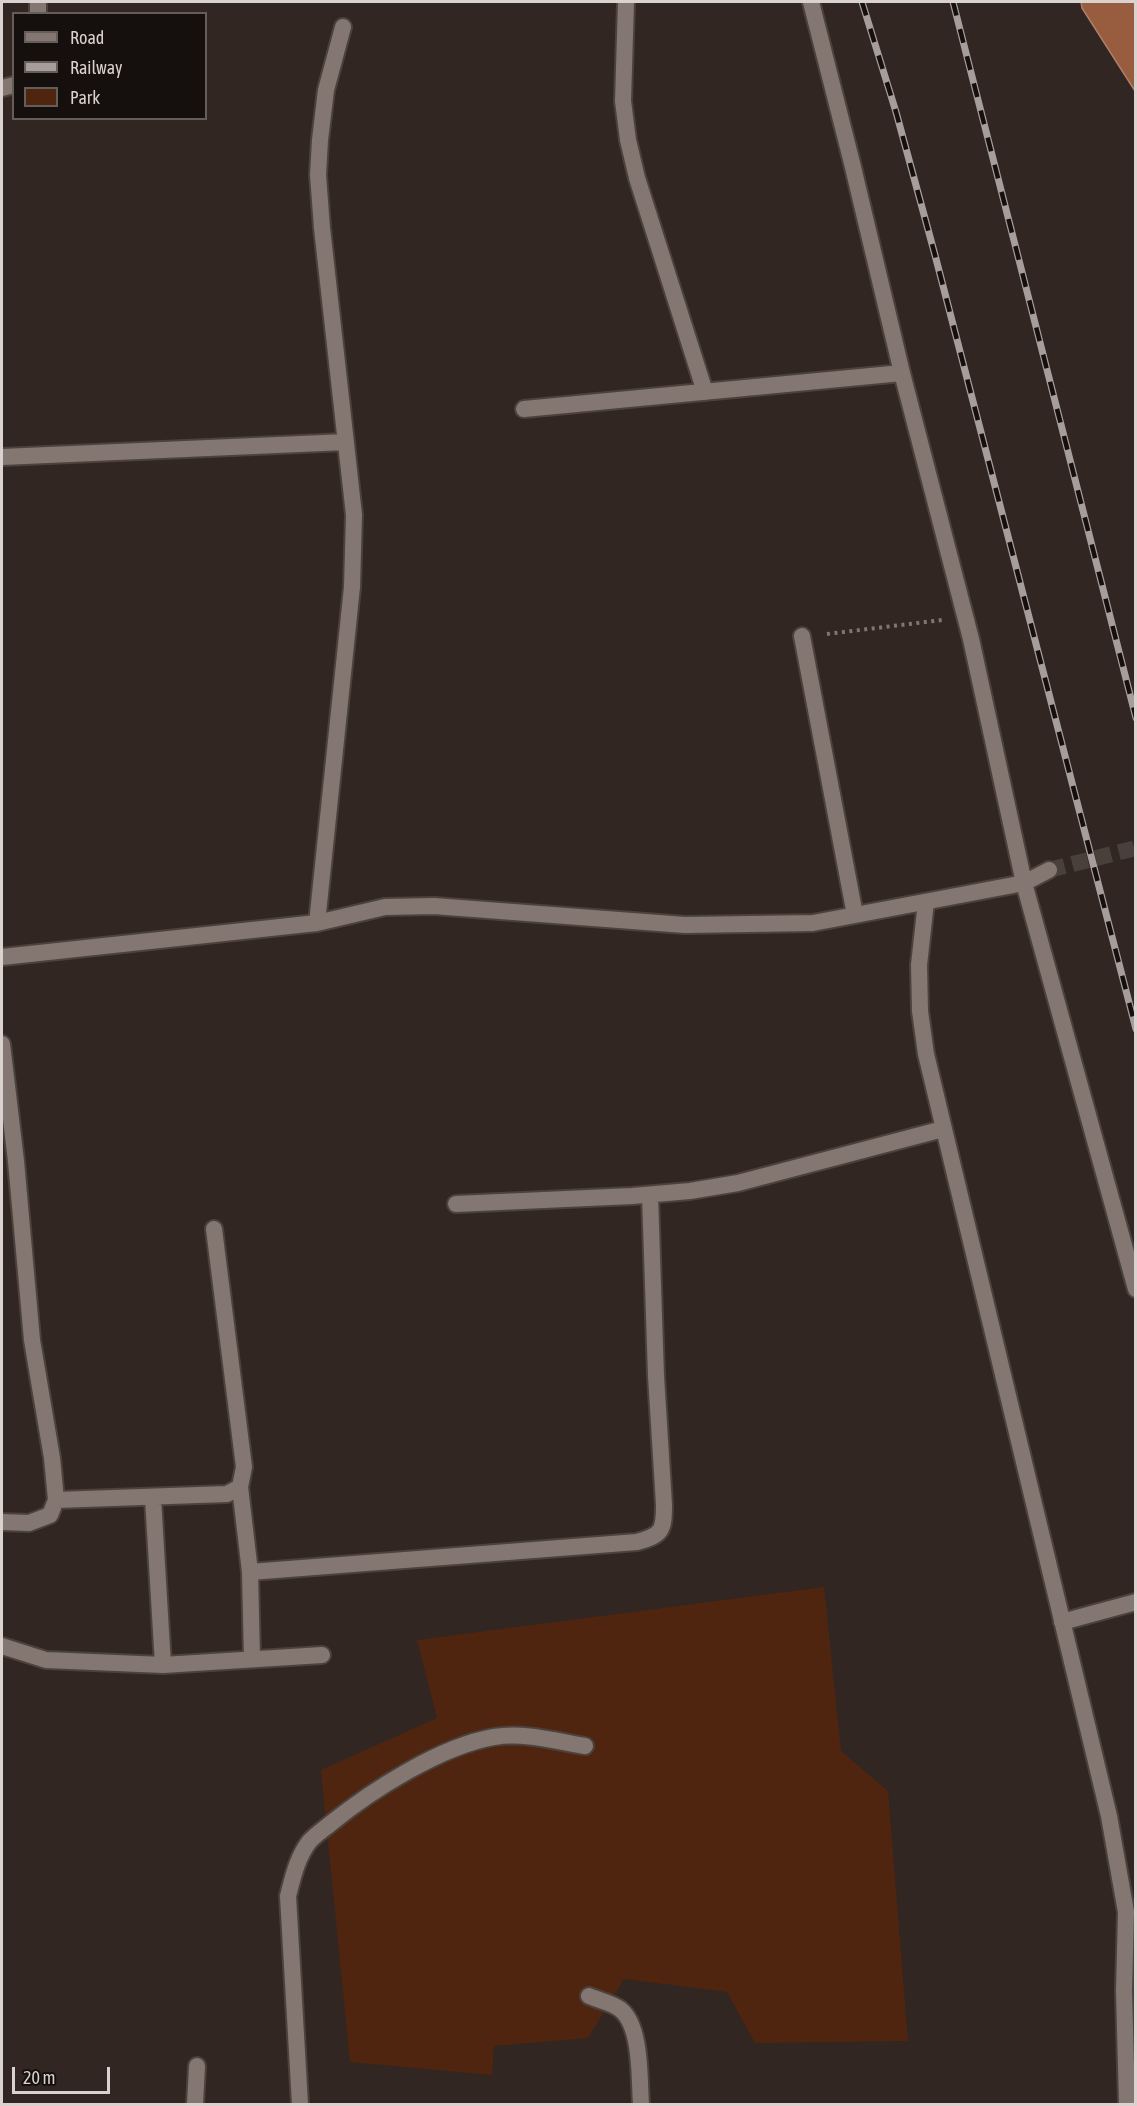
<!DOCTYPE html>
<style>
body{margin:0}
#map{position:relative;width:1137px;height:2106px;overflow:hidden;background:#312621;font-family:"Asap Condensed",sans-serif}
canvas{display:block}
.frame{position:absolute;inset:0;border:3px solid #dad2cf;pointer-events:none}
.legend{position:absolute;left:12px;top:12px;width:195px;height:108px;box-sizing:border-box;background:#15100e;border:2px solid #645e5b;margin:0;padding:8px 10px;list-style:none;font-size:18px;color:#dad2cf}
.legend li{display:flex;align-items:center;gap:12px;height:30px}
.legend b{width:30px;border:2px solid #645e5b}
.scale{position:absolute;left:12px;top:2067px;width:98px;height:27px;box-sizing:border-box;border:3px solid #dad2cf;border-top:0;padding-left:8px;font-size:18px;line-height:21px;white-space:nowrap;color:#dad2cf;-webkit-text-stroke:4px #15100e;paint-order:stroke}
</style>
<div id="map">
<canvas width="1137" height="2106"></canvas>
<div class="frame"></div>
<ul class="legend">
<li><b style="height:8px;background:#847670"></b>Road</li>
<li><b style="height:8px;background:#a79e9b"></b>Railway</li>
<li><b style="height:16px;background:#4f2510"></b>Park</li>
</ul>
<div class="scale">20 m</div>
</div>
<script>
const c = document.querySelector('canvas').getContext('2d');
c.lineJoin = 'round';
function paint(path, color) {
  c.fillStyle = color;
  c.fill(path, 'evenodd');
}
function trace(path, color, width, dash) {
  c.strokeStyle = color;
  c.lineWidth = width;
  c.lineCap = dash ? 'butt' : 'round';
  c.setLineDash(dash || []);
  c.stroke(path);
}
paint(new Path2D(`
 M824 1587 841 1751 888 1791 908 2041 755 2043 727 1992 624 1979 588 2038 494 2046 492 2075 350 2062 321 1770 437 1718 417 1640Z`), '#4f2510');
const water = new Path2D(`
 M1081 2H1135V91L1082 8Z`);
paint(water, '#985c3f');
trace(water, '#ac7f6a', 1.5);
trace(new Path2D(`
 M1049 870 1136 848`), '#4a403b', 16, [16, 8]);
const minor = new Path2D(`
 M38 2V14
 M626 2 623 101 628 140 637 178 705 392
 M811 2 852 163 902 373 971 639 1024 883 1136 1289
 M2 88 14 85
 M524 409 902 373
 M2 457 346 442
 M802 636 855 915
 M926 902 919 965 920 1011 926 1054 1109 1816 1126 1912 1124 1991 1127 2104
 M317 923 352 587 354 515 322 228 318 175 320 140 326 90 343 27
 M2 957 317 923 385 907 434 906 685 925 813 923 1024 883 1049 870
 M2 1044 16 1161 32 1340 52 1458 56 1500 50 1515 29 1523 2 1522
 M456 1204 632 1196 690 1191 738 1183 943 1129
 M240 1487 250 1572 252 1659
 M153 1498 163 1665
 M56 1500 227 1494 240 1487 244 1467 214 1229
 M250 1572 637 1542C662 1535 664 1531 664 1505L656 1376 650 1195
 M1062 1622 1136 1602
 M2 1646 46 1660 163 1665 322 1655
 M589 1996C598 2000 612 2003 620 2009 642 2026 639 2079 641 2104
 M195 2104 197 2066
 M300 2104 288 1896C293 1877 297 1858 309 1842 315 1835 324 1829 330 1824 372 1790 441 1746 494 1737 524 1732 555 1741 585 1746`);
trace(minor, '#4b423d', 20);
trace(new Path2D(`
 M827 634 942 620`), '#807672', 4, [3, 4.5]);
trace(minor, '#847670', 16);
const rail = new Path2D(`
 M862 2 896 112 935 255 1136 1029
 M953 2 1136 718`);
trace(rail, '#a79e9b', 7);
trace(rail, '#15100e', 4.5, [14]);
</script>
